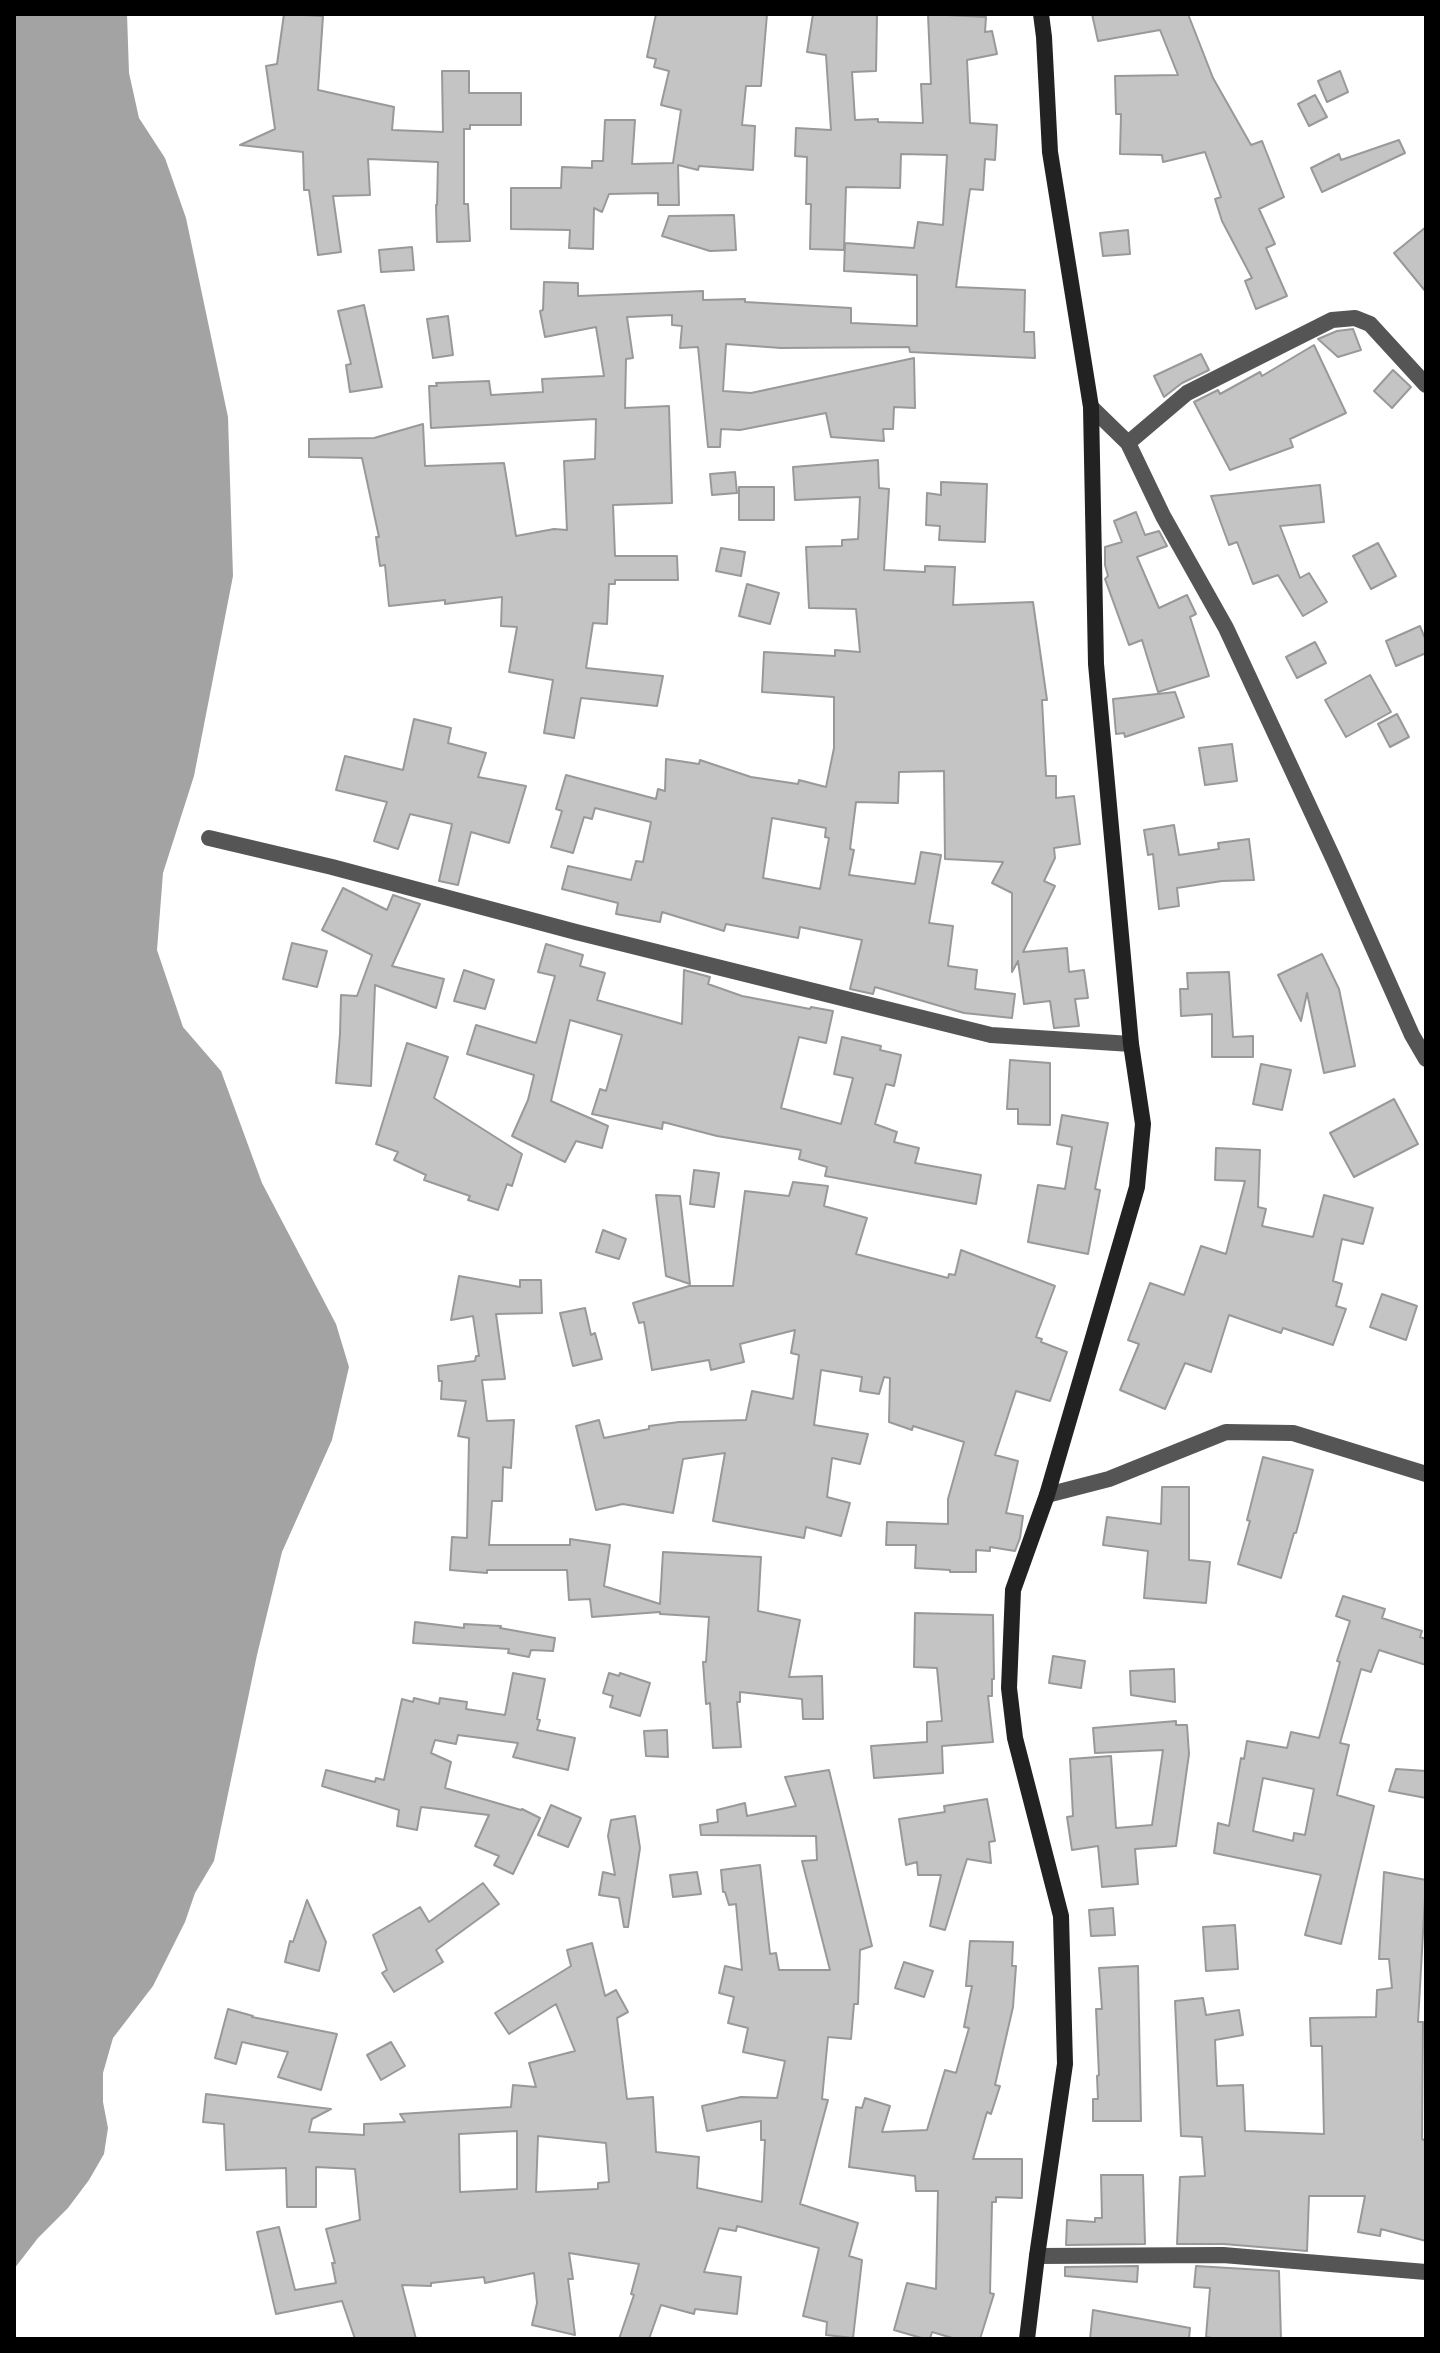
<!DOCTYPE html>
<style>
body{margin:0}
#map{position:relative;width:1440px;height:2353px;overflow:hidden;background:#fff;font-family:"Exo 2",sans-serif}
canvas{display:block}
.frame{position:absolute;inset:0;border:16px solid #000;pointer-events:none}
</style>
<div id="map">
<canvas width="1440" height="2353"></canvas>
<div class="frame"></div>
</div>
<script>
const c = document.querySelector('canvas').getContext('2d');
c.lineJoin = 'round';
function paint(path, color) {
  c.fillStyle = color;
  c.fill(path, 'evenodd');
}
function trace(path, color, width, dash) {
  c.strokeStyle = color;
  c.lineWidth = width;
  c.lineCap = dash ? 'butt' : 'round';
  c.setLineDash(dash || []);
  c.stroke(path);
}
paint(new Path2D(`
 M14 14H127L129 73 139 118 165 158 186 218 228 417 233 576 194 776 163 873 157 950 183 1027 221 1071 262 1183 336 1324 349 1367 332 1440 282 1552 257 1655 214 1861 195 1893 185 1922 153 1986 113 2038 103 2073V2102L108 2128 104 2154 89 2180 68 2208 38 2238 14 2269Z`), '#a3a3a3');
const building = new Path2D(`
 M284 14 323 16 318 90 394 107 392 130 443 132 442 71H469V93H521V125H470V129H464V204H468L470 241 437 242 436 205H437L438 162 368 159 370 195 333 196 341 252 318 255 309 190H304L303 152 240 145 275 129 266 66 277 64Z
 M656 14H767L761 86H746L742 125 755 126 753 170 699 166 698 170 678 165 679 205H658V193L609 194 602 212 594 208 593 249 569 248 570 230 511 229V188H561L562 167 592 168V161H603L605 120H635L632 164 673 163 681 110 661 105 669 71 654 67 656 59 647 57Z
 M813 14H877L876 71 852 72 855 120 878 119V122L923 123 921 84H931L928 14 986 17 985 32 992 31 997 54 967 60 970 123 997 125 995 160 985 159 983 190 970 189 956 287 1025 290 1024 332H1034L1035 358 910 352 909 347 781 348 726 344 723 391 751 393 914 358 915 408 894 407 893 429H883L884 441 831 437 826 413 740 430 721 429 720 447H708L698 347 680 348 682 326 672 325V315L627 317 633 358 626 359 625 408 669 406 672 503 613 505 615 556H677L678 580H615V584H609L607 624 593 623 586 668 663 676 657 706 581 698 574 738 544 733 553 680 509 672 517 627 501 626 502 597 445 604V600L389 606 385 565 380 566 376 537H379L362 458 309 457V439L374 438 423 424 425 466 504 463 516 536 554 529 567 530 564 461 595 459 596 419 431 428 429 386H437L436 383 489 381 491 395 543 392 542 379 604 376 596 327 545 337 540 311 543 310 544 282 578 283V296L703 291V300L745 299V302L851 308V323L917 326V275L844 271 845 243 914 248 918 222 943 225 947 155 901 154 900 188 846 187 844 250 810 249 811 204H806L807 157 795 156 796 128 831 130 826 55 807 52Z
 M1092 14H1188L1213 78 1251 145 1262 141 1284 197 1259 209 1275 244 1266 248 1287 296 1256 309 1245 281 1252 278 1222 221 1215 199 1221 197 1205 152 1163 162 1162 155 1120 154 1121 114H1116L1115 76 1178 75 1160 30 1098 41Z
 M1340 71 1348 92 1327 102 1318 81Z
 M1315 95 1327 117 1309 126 1298 104Z
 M1399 140 1405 153 1322 192 1311 168 1339 154 1341 160Z
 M734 215 736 250 710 251 662 236 669 216Z
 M1426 227V292L1394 253Z
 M1128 230 1130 254 1103 256 1100 233Z
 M412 247 414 270 381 272 379 250Z
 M364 305 382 387 350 392 346 365 351 364 338 311Z
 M448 316 453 355 433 358 427 319Z
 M1353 329 1361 350 1338 357 1318 339 1337 331Z
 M1314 345 1346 413 1290 439 1293 447 1230 470 1194 402 1218 390 1220 394 1260 372 1262 376Z
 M1201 354 1209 370 1182 383 1164 397 1154 376Z
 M1393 370 1411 387 1392 408 1374 391Z
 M878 460 879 488 889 489 884 570 925 572V566L955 567 953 605 1033 602 1047 700H1042L1046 776H1056V798L1074 796 1080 844 1054 848 1055 858 1044 881 1055 886 1023 952 1067 948 1069 972 1084 970 1088 998 1075 999 1079 1026 1054 1028 1050 1001 1024 1004 1018 961 1012 972V893L992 883 1003 862 945 859 944 771 899 772 898 803 856 802 850 849 854 850 849 875 915 884 921 852 941 855 929 923 953 926 948 966 977 970 975 989 1015 994 1012 1018 964 1013 875 987 873 994 850 989 862 940 800 927 798 938 726 924 724 931 662 912 660 922 616 914 618 903 562 889 568 866 631 880 636 861 643 862 651 822 595 808 592 819 584 817 573 853 551 847 562 811 556 809 566 775 656 799 658 789 665 791 666 759 699 764 700 760 751 777 798 784 799 780 826 787 834 748V697L762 692 764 652 835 656V650L860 652 856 609 809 608 806 547 842 546V540L858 539 860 497 795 500 793 467ZM772 818 826 828 825 837 829 838 820 889 763 878Z
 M735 472 737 493 712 495 710 474Z
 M941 482 987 484 985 542 939 540 940 526 926 525 927 493 941 495Z
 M1320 485 1324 522 1280 526 1300 578 1309 573 1327 602 1303 616 1278 575 1253 584 1237 542 1229 545 1211 496Z
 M739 487H774V520H739Z
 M1136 512 1145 535 1159 531 1167 546 1137 557 1159 608 1187 595 1196 614 1190 617 1209 676 1158 692 1142 640 1129 645 1105 579 1108 576 1105 565V547L1122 542 1114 521Z
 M1378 543 1396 576 1371 589 1353 556Z
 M721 548 745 552 741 576 716 571Z
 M747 584 779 593 770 624 739 616Z
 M1420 626 1426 641V653L1396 666 1386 641Z
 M1315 642 1326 663 1297 678 1286 657Z
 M1370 675 1391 712 1346 737 1325 700Z
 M1175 692 1184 717 1125 737 1124 733 1116 734 1113 699Z
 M1397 714 1409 737 1390 747 1378 724Z
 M414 719 451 728 448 743 486 753 478 777 526 786 509 843 471 832 458 885 439 881 452 824 410 814 398 849 374 841 387 802 336 790 345 756 403 770Z
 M1232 744 1237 781 1205 785 1199 748Z
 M1174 825 1179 855 1219 849 1218 843 1249 839 1254 880 1222 881 1177 888 1179 906 1159 909 1153 854 1148 855 1144 830Z
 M343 888 387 910 393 895 420 904 392 966 444 979 436 1008 375 985 371 1086 336 1083 340 1034 341 995 357 996 372 955 322 930Z
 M292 943 327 951 317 987 283 979Z
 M546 944 583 955 580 966 605 973 597 1000 682 1024 684 970 710 977 708 984 742 996 810 1009 811 1007 833 1011 826 1043 799 1037 781 1108 841 1124 853 1078 834 1074 842 1037 881 1046 880 1050 901 1055 894 1086 886 1084 875 1124 897 1132 894 1142 919 1148 915 1163 981 1175 976 1204 825 1176 827 1167 799 1159 801 1150 717 1136 663 1122 662 1129 592 1114 600 1089 606 1091 622 1035 570 1020 551 1101 608 1126 602 1148 576 1141 565 1162 512 1136 528 1100 534 1075 467 1054 476 1025 536 1043 555 976 538 972Z
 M1322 954 1339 989 1355 1066 1324 1073 1307 993 1301 1021 1278 975Z
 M464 970 494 980 485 1009 454 1001Z
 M1229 972 1233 1037 1253 1036V1057H1212V1014L1181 1016 1180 989H1188L1187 973Z
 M407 1043 448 1057 434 1098 522 1154 512 1186 507 1184 498 1210 468 1200 470 1196 424 1180 426 1175 394 1160 398 1152 376 1144Z
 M1010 1060 1050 1063V1125L1018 1124V1109H1007Z
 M1261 1064 1291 1070 1282 1110 1253 1104Z
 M1394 1099 1418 1144 1354 1177 1330 1133Z
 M1062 1115 1108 1123 1095 1189 1100 1190 1088 1254 1028 1242 1038 1185 1065 1189 1072 1147 1057 1144Z
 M1216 1148 1260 1150 1258 1207 1266 1209 1262 1226 1313 1237 1324 1195 1373 1208 1363 1244 1342 1239 1333 1281 1342 1284 1336 1306 1346 1309 1333 1345 1283 1328 1281 1333 1229 1315 1211 1372 1185 1363 1165 1409 1120 1390 1139 1344 1128 1340 1150 1283 1184 1295 1201 1246 1226 1254 1245 1181 1215 1180Z
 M694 1170 719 1173 714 1207 690 1204Z
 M793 1182 828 1186 824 1206 867 1218 856 1254 948 1278 949 1274 955 1275 961 1250 1055 1286 1036 1337 1042 1339 1041 1342 1067 1352 1050 1401 1016 1391 995 1455 1018 1461 1006 1513 1023 1516 1020 1538 1015 1551 990 1547V1551L976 1550V1572H950V1570L915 1568 916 1545H886L887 1522 948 1524V1499L964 1442 913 1426 912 1430 889 1422 890 1378 884 1377 879 1394 860 1391 862 1377 821 1370 814 1425 868 1434 860 1464 832 1458 827 1497 850 1503 841 1536 806 1527 804 1538 713 1521 725 1453 683 1459 673 1513 623 1504 596 1510 576 1426 599 1420 604 1438 649 1429V1426L679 1422 746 1420 752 1391 793 1399 799 1355 791 1353 795 1330 740 1344 744 1362 711 1370 709 1360 652 1370 644 1322 639 1323 633 1303 689 1286H733L745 1191 789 1196Z
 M656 1195 680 1196 690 1284 666 1276Z
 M603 1230 626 1239 619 1259 596 1252Z
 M459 1276 520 1287V1280H541L542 1313 496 1314 505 1379 482 1380 487 1421 514 1420 511 1468 503 1467 502 1501H492L489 1545H570V1539L610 1545 604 1586 660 1604 663 1552 761 1557 758 1611 800 1620 789 1677 822 1676 823 1719H803L802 1699 740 1692V1702H737L741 1747 713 1748 710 1703 706 1704 703 1662H706L709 1617 660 1614V1612L592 1617 590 1599 569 1600 567 1570H487V1573L450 1570 452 1537 467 1538 469 1438 458 1436 466 1401 441 1399 442 1381H439L438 1366 475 1361 476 1356H479L473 1316 451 1320Z
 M1382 1294 1417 1306 1406 1340 1370 1327Z
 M585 1308 591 1335 595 1333 602 1359 573 1366 560 1313Z
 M1263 1457 1313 1470 1296 1533H1294L1281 1578 1238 1564 1250 1521 1247 1520Z
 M1162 1487H1189V1560L1210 1562 1206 1603 1144 1598 1148 1551 1103 1545 1107 1517 1161 1524Z
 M1343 1596 1385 1609 1382 1618 1422 1631 1420 1637 1426 1639V1665L1379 1650 1371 1672 1361 1669 1340 1743 1349 1745 1337 1795 1374 1806 1341 1944 1305 1935 1321 1875 1214 1853 1218 1823 1229 1826 1241 1758 1244 1759 1247 1741 1287 1748 1291 1732 1319 1738 1340 1662 1337 1661 1350 1621 1336 1616ZM1263 1778 1314 1789 1305 1835 1294 1833 1293 1841 1253 1831Z
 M915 1613 993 1615 994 1679H992V1696H988L993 1742 942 1746 943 1773 874 1778 871 1746 927 1742V1722L942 1721 937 1668 914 1667Z
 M415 1622 464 1628V1624L501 1626 500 1628 555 1638 553 1651 531 1650 529 1657 508 1653 509 1649 413 1643Z
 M1053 1656 1085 1661 1081 1688 1049 1683Z
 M1174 1669 1175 1702 1131 1695 1130 1671Z
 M513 1673 545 1679 537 1719 540 1720 537 1730 575 1738 568 1770 513 1757 518 1743 458 1735 456 1744 435 1740 431 1753 451 1762 445 1788 521 1810 522 1809 540 1818 513 1874 494 1865 499 1856 475 1846 489 1815 421 1807 417 1830 397 1826 399 1810 322 1786 326 1770 375 1782 376 1778 384 1780 402 1699 413 1702 414 1698 439 1704 440 1698 467 1702 466 1709 505 1715Z
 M609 1673 619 1676 620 1673 650 1683 640 1716 610 1707 613 1696 603 1693Z
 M1176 1721V1725H1187L1189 1754 1176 1846 1135 1849 1138 1884 1102 1887 1098 1846 1072 1850 1067 1817 1073 1816 1070 1759 1111 1756 1116 1828 1152 1825 1163 1750 1095 1753 1093 1728Z
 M667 1730 668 1757 646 1756 644 1731Z
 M1396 1769 1426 1771V1798L1389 1791Z
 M829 1770 872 1946 860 1950 858 2004H854L851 2039 828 2037 822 2099 828 2100 800 2204 858 2223 849 2256 862 2260 853 2338 826 2335 827 2322 803 2316 819 2248 737 2226 736 2231 719 2228 704 2272 741 2277 737 2314 695 2309 694 2314 661 2305 649 2339H619L634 2295 631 2294 639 2264 569 2253 573 2279H568L575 2335 532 2325 537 2303 534 2273 485 2283 484 2277 431 2283V2286L402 2285 416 2339H355L342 2301 276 2314 257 2232 279 2227 295 2290 336 2283 332 2263H335L326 2229 360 2220 355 2169 316 2167V2207H287L286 2168 226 2170 224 2124 203 2122 206 2094 331 2109 312 2119 309 2132 364 2135V2124L405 2122 400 2114 511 2107 513 2085 536 2087 529 2063 575 2051 556 2004 509 2034 495 2013 571 1966 567 1950 592 1943 605 1996 616 1990 628 2012 617 2018 627 2099 653 2097 656 2152 699 2157 697 2188 762 2202 765 2140H761V2121L707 2131 702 2106 741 2097 777 2098 785 2061 743 2052 748 2028 728 2023 734 1997 719 1993 725 1966 742 1970 736 1904 729 1905 725 1892H723L721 1870 760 1865 770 1954 776 1953 779 1970H830L802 1861 817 1860 816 1836 701 1835 700 1825 718 1822 717 1810 745 1803 747 1816 796 1806 785 1777ZM517 2131V2189L460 2192 459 2134ZM538 2136 606 2143 609 2182 598 2183V2189L536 2192Z
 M987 1799 995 1841 989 1842 991 1863 967 1859 945 1930 930 1926 941 1875H918L917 1862 906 1865 899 1819 945 1812 944 1806Z
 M551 1805 581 1818 568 1847 538 1835Z
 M635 1816 640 1848 628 1927H624L619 1898 599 1895 603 1872 615 1875 608 1836 611 1820Z
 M697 1872 701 1894 673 1897 670 1875Z
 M1384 1872 1426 1880 1418 2022H1423L1422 2139 1426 2141V2241L1381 2229 1380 2236 1358 2232 1365 2196H1309L1307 2251 1224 2244H1177L1180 2177 1205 2176 1202 2137 1181 2136 1175 2001 1203 1998 1206 2015 1239 2010 1243 2035 1215 2040 1217 2086 1243 2085 1245 2131 1324 2134 1322 2046H1311L1310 2018 1376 2017 1377 1990 1392 1988 1389 1959H1379Z
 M483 1883 499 1904 436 1950 443 1962 394 1992 382 1973 387 1970 373 1935 420 1907 429 1922Z
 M307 1900 326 1942 319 1971 285 1962 290 1941 293 1942Z
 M1113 1908 1115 1935 1091 1936 1089 1910Z
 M1235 1925 1238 1969 1206 1971 1203 1927Z
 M970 1941 1013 1942 1012 1966H1016L1013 2007 995 2085 1000 2086 991 2114 987 2112 973 2159H1022V2198L996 2197V2202H992L990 2293 994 2294 980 2339H956L932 2332 930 2339H925L894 2330 907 2283 936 2289 938 2191H916L915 2176 849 2167 856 2107 862 2108 865 2098 890 2106 882 2132 927 2130 945 2070 956 2073 969 2028 964 2027 972 1986H966Z
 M904 1962 933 1971 924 1997 895 1988Z
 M1138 1966 1141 2121H1093V2099H1098L1097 2076 1099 2075 1096 2009H1102L1099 1968Z
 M228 2009 253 2016 252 2017 337 2034 321 2090 278 2077 288 2052 242 2042 236 2064 215 2058Z
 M391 2042 405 2066 381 2080 367 2055Z
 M1101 2175H1143L1145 2244 1066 2245 1067 2220 1095 2222V2218H1102Z
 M1138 2266 1137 2282 1065 2276V2267Z
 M1196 2266 1279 2271 1281 2339H1218L1206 2337 1210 2288 1194 2287Z
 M1093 2310 1190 2328 1189 2339H1090Z`);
paint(building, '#c4c4c4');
trace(building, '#999', 2);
trace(new Path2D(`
 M1091 407 1128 443 1163 516 1226 628 1334 860 1412 1035 1426 1059
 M1128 443 1187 393 1332 320 1355 318 1370 324 1426 385
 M209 838 332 867 576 932 991 1035 1131 1044
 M1047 1495 1109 1479 1226 1432 1293 1433 1426 1474
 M1037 2256 1223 2255 1426 2272`), '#555', 16);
trace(new Path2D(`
 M1027 2339 1037 2256 1065 2064 1061 1916 1015 1738 1009 1688 1013 1590 1047 1495 1137 1187 1143 1124 1131 1044 1096 664 1091 407 1050 152 1044 37 1041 14`), '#222', 16);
</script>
